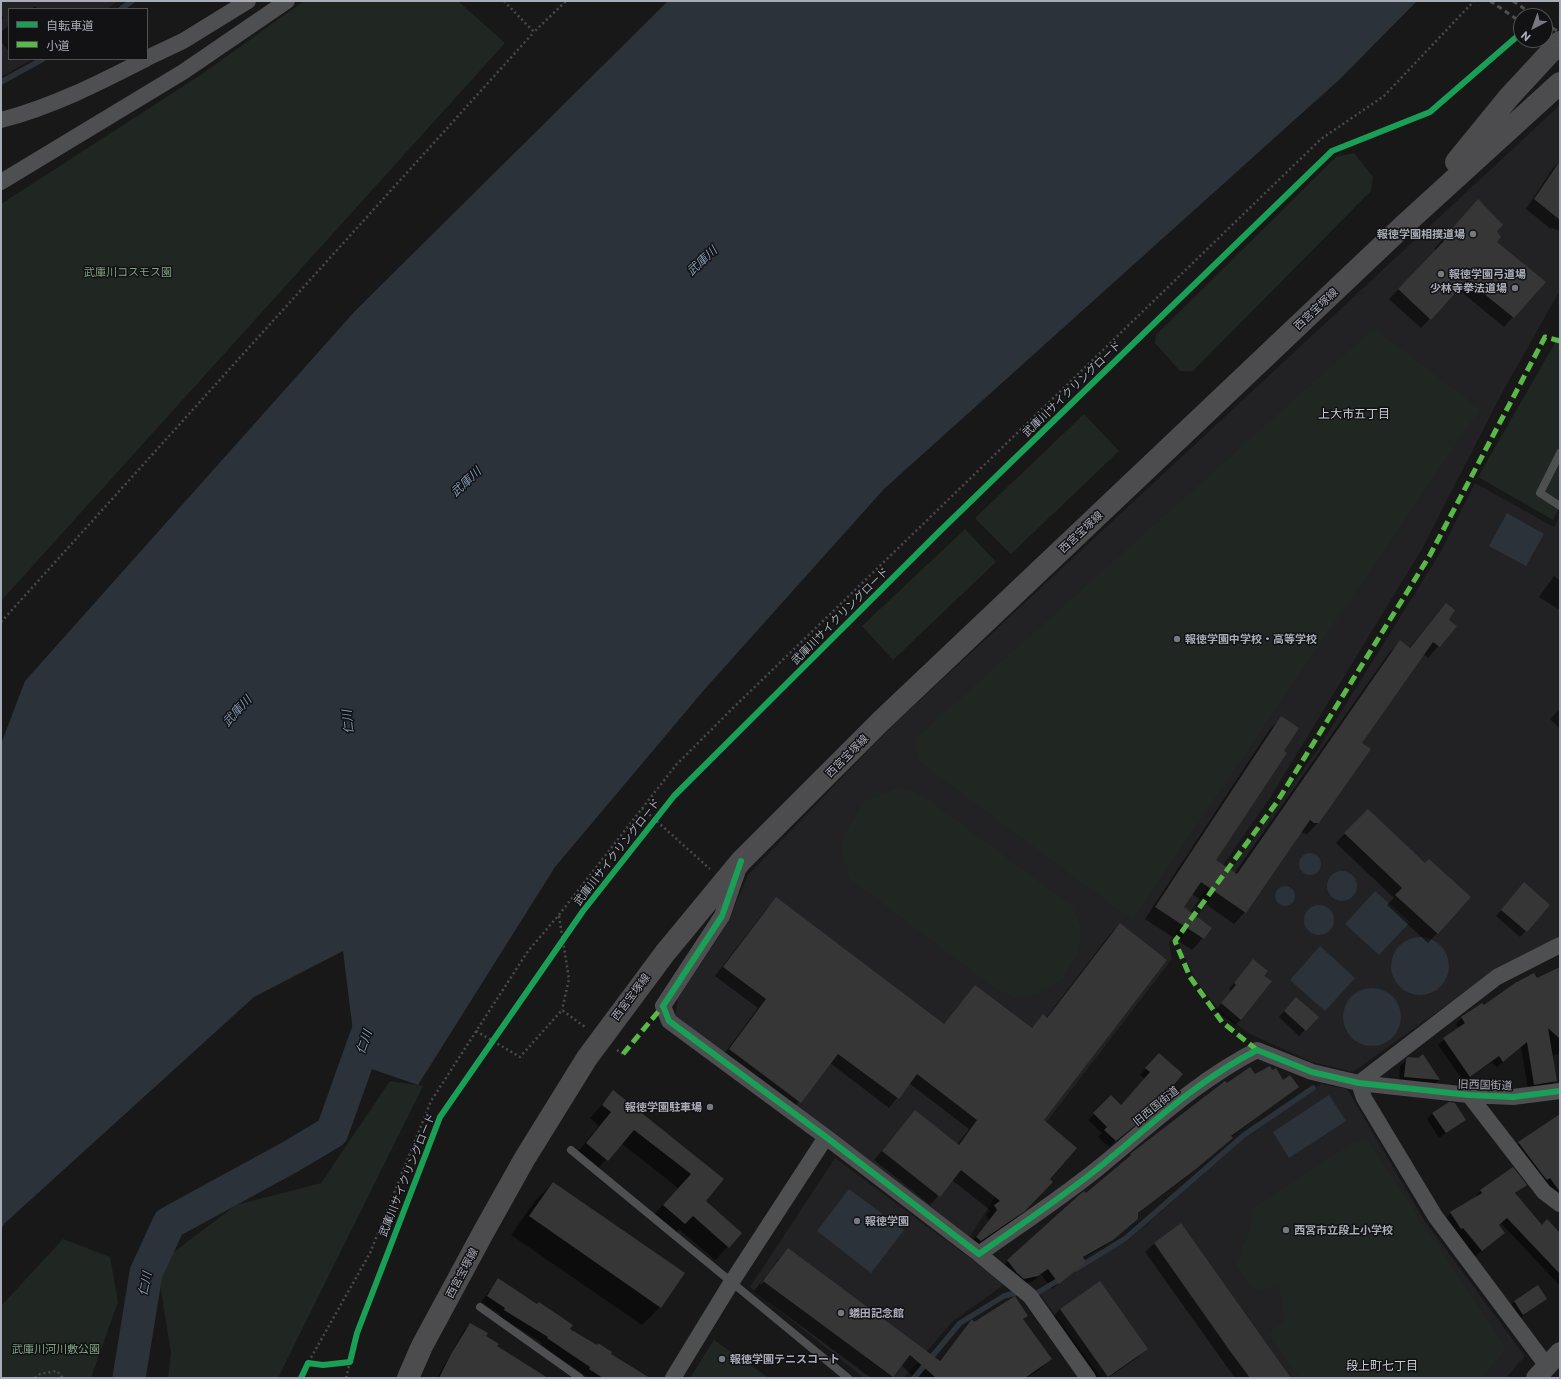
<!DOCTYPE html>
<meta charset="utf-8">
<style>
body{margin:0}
#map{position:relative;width:1561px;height:1379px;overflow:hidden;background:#181818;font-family:Commissioner,"Noto Sans JP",sans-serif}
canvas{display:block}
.frame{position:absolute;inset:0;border:2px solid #a9adb8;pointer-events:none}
.legend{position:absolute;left:8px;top:8px;width:140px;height:52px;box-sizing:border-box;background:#121214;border:1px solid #4e5056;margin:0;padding:5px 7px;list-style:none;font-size:12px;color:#a9adb8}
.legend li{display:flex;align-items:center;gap:8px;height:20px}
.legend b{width:20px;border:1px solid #4e5056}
.north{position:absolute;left:1513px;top:8px;width:40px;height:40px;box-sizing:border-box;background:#121214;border:1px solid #4e5056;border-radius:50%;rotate:221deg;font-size:11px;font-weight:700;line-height:16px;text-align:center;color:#a9adb8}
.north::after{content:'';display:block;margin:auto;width:14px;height:18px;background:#767980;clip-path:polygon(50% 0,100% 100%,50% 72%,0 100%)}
</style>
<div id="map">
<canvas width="1561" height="1379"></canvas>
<div class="frame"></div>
<ul class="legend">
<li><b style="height:5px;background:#1a9f57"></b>自転車道</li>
<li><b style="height:5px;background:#58b947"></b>小道</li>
</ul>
<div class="north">N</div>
</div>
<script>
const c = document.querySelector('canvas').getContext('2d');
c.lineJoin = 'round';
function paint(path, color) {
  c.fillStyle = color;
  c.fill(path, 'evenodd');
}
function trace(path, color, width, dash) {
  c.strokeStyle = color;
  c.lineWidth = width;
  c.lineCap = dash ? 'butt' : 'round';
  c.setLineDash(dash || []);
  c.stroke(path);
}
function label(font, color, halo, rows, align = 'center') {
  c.font = font + ' Commissioner,"Noto Sans JP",sans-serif';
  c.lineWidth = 3;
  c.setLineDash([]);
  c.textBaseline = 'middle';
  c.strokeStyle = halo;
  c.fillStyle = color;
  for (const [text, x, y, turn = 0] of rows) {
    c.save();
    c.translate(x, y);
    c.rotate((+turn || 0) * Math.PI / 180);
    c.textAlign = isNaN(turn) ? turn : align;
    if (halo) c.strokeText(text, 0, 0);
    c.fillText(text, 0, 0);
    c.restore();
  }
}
paint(new Path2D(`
 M1 1H118L107 9H9V59H33L1 77Z
 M1560 105V290L1502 393 1422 549 1270 798 1169 942 1172 959 1025 1150 969 1238 675 1018 678 998 727 924 748 875 890 728Z
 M1475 483 1554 527 1560 516V936L1492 973 1353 1072 1312 1062 1248 1033 1219 1010 1196 981 1178 943 1318 749 1440 553Z
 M1321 1084 1347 1089 1425 1221 1525 1356 1506 1378H1101L1037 1290 1130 1239 1244 1138Z
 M835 1158 1005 1284 952 1322 904 1378H864L750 1287Z`), '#222224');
paint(new Path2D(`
 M304 1H458L505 43 1 601V204L199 76Z
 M1354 153 1373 177 1371 191 1193 371H1180L1155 343 1156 335 1336 157Z
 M1374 328 1480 409 1132 920 918 761 916 738Z
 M1560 334V506L1553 520 1478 477Z
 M1084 414 1119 451 1011 554 975 518Z
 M965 529 996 562 893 660 862 626Z
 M897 788 916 792 932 802 1072 906 1081 928 1079 951 1061 980 1039 993 1017 998 997 990 850 879 840 849 848 828 865 801Z
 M390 1081 423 1086 278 1378H168L171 1353 158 1272 174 1252 236 1205 321 1183Z
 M1366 1138 1506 1348 1482 1378H1300L1267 1334 1285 1320 1279 1287 1255 1291 1236 1267 1251 1224 1253 1208 1345 1148Z
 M63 1239 110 1257 118 1302 91 1378H1V1306Z
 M714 1340 769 1378H690Z`), '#202621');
paint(new Path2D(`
 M668 1H1417L1340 79 884 489 704 690 555 867 418 1085 357 1064 343 951 254 997 5 1223 1 1229V744L25 681 355 311Z
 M1507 513 1544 534 1526 566 1489 546Z
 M1299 864a11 11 0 1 1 22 0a11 11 0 1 1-22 0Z
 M1327 886a15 15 0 1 1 30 0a15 15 0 1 1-30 0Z
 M1275 896a10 10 0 1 1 20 0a10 10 0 1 1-20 0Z
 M1375 891 1410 922 1379 955 1345 924Z
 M1304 920a15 15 0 1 1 30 0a15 15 0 1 1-30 0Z
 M1391 966a29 29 0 1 1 58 0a29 29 0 1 1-58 0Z
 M1320 946 1355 978 1325 1011 1290 980Z
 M1343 1017a29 29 0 1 1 58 0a29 29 0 1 1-58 0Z
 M1329 1095 1346 1121 1289 1158 1273 1132Z
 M849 1189 904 1230 871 1273 817 1231Z`), '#2b3239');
paint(new Path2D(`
 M35 6 37 9H32Z
 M1 14 4 18 1 20Z
 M9 25V52L1 41V32Z
 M1560 161V231L1552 228 1551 229 1526 209 1553 168Z
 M1469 210 1495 231 1496 242 1544 282 1504 327 1458 289 1421 328 1389 299 1436 251 1434 249Z
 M1554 576 1560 580V608L1558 609 1539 597Z
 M1446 604 1447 620 1455 626 1428 658 1423 654 1361 743 1319 822 1307 834 1300 832 1245 912 1234 924 1192 894 1183 908 1203 938 1192 950 1145 919 1270 729 1281 718 1214 860 1234 874 1389 653 1400 642 1409 648Z
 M1560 709V729L1550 719Z
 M1358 819 1425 864 1470 897 1428 943 1387 905 1394 898 1336 843Z
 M1519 890 1549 905 1520 937 1496 916Z
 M776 899 943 1025 975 986 1031 1029 1043 1015 1046 1018 1111 933 1120 924 1042 1120 1049 1179 1052 1182 1015 1219 972 1249 968 1246 989 1220 986 1215 990 1210 952 1180 930 1205 874 1160 915 1111 957 1145 969 1129 909 1083 889 1108 830 1063 791 1111 721 1058 758 1008 715 976 767 908Z
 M1253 960 1263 976 1241 1020 1235 1025 1216 1010 1231 991 1229 989Z
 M1560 968V1053L1552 1056 1555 1081 1549 1087 1528 1090 1521 1047 1497 1067 1492 1062 1464 1082 1438 1045 1459 1028 1456 1024 1462 1018Z
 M1290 1004 1305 1030 1299 1036 1279 1017Z
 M1423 1055 1439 1080 1434 1086 1399 1083 1400 1066 1407 1060 1418 1059Z
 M1153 1060 1143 1118 1109 1147 1098 1137 1102 1133 1088 1120 1111 1096 1121 1106 1145 1079 1140 1075Z
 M1272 1071 1283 1081 1298 1087 1231 1137 1232 1138 1226 1144 1189 1175 1137 1214 1131 1225 1106 1245 1083 1258 1079 1267 1052 1289 1041 1274 1032 1282 1018 1284 1002 1266 1131 1155 1225 1083 1226 1084Z
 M613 1092 723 1179 705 1201 741 1233 715 1260 679 1229 671 1237 651 1218 678 1188 621 1143 594 1173 574 1156 599 1126 590 1118Z
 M1433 1113 1464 1120 1439 1138 1427 1119Z
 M1560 1116V1193L1559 1191 1552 1196 1513 1148 1519 1143Z
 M1513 1169 1525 1185 1515 1194 1560 1251V1286L1501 1223 1499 1225 1497 1239 1475 1256 1445 1219 1451 1213 1476 1198 1475 1197 1480 1191Z
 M553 1183 660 1307 642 1325 511 1235 535 1201Z
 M1155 1243 1289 1378H1235L1145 1252Z
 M788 1250 938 1362 972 1321 974 1324 1027 1315 1022 1320 1050 1359 1040 1369 1027 1378H915L901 1365 891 1378H871L754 1291 778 1260ZM778 1259H781L761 1285 760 1284Z
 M498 1280 568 1330 648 1378H589L541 1345 542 1343 499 1316 500 1314 481 1302Z
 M1100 1282 1146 1349 1137 1358 1108 1378H1093L1051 1319 1060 1309Z
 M1546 1299 1517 1320 1509 1307 1515 1301Z
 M470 1324 496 1347 548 1378H437L464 1330Z`), '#0007');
trace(new Path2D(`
 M121 9 132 1
 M1 82 43 59
 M1076 1269 1126 1238 1244 1135 1313 1088
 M1037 1293 1062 1278
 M914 1378 960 1323 1004 1296 1015 1293`), '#2b3239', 5.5);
trace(new Path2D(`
 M129 1378 146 1273 169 1223 290 1157 332 1132 372 1020`), '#2b3239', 33);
paint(new Path2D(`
 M1560 161V220L1534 199Z
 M1478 199 1503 225 1497 231 1501 237 1497 242 1546 282 1514 318 1467 280 1431 320 1398 289 1444 241 1442 240Z
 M1446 603 1455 610 1449 620 1457 626 1440 647 1433 642 1362 743 1371 749 1319 823H1314L1310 820 1246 913 1201 882 1184 907 1212 928 1204 939 1155 907 1281 716 1299 728 1284 751 1287 753 1216 860 1237 874 1400 640 1410 648Z
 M1368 809 1425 863 1429 859 1471 897 1438 934 1395 895 1402 888 1344 833Z
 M1524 882 1550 905 1527 932 1501 910Z
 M776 897 944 1024 975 985 1032 1028 1043 1014 1047 1018 1120 923 1167 960 1044 1120 1077 1148 1050 1179 1053 1182 1025 1211 981 1241 976 1237 997 1210 994 1205 1000 1201 961 1170 940 1197 882 1151 915 1110 959 1145 977 1120 917 1074 899 1099 838 1054 801 1103 729 1049 766 999 723 967Z
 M1253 959 1268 971 1264 976 1272 981 1241 1020 1221 1003 1236 985 1234 983Z
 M1560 967V1039L1548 1028 1557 1081 1534 1085 1527 1042 1503 1062 1499 1056 1470 1077 1443 1038 1465 1023 1461 1017 1482 1003 1484 1005 1515 983 1534 973 1537 978Z
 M1296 997 1319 1017 1306 1031 1284 1011Z
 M1159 1053 1183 1074 1150 1113 1116 1141 1104 1130 1107 1127 1093 1113 1111 1095 1121 1105 1150 1072 1145 1068Z
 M1423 1054 1440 1080 1404 1077 1406 1059 1408 1057 1418 1058Z
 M1270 1066 1272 1070 1276 1068 1283 1080 1290 1075 1299 1087 1231 1136 1233 1138 1196 1169 1138 1213V1219L1113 1240 1083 1257 1086 1262 1059 1284 1048 1269 1038 1276 1024 1279 1017 1273 1007 1260 1078 1196 1084 1191 1086 1193 1131 1155 1130 1154 1225 1081 1227 1083 1250 1067 1255 1074Z
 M613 1090 724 1179 706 1201 742 1233 729 1248 693 1216 685 1224 663 1205 691 1174 634 1130 608 1161 586 1143 611 1112 602 1105Z
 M1449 1102 1455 1103 1466 1120 1446 1133 1432 1113Z
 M1560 1114V1192L1550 1178 1547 1180 1542 1174 1518 1142Z
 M1513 1167 1527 1185 1515 1193 1542 1225 1547 1219 1560 1233V1274L1507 1218 1499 1225 1505 1233 1482 1251 1463 1228 1461 1229 1450 1212 1482 1193 1480 1190Z
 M553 1182 685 1273 661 1308 529 1216Z
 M1181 1223 1266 1343 1291 1378H1250L1230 1351 1154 1243Z
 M788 1248 940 1361 972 1319 974 1322 1015 1296 1028 1316 1023 1319 1052 1359 1025 1378H936L910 1355 893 1377 763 1281Z
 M498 1278 537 1304 539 1302 573 1325 570 1329 597 1345 598 1343 612 1352 611 1354 650 1378H603L589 1369 590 1367 547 1338 548 1337 504 1310 505 1308 487 1296Z
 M1100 1281 1148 1349 1108 1377 1060 1309Z
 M1538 1285 1547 1299 1523 1315 1514 1301Z
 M470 1323 488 1333 486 1336 499 1344 497 1346 548 1378H439L451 1354Z`), '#363637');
trace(new Path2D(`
 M504 1 534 32 566 1
 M1 622 534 32
 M642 808 710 869
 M559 916 569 979 562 1010
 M476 1031 520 1057 562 1010 585 1027
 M617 1050 623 1054
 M35 1378 40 1374 57 1371 63 1378
 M346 1378 350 1362 323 1365 308 1363 370 1253 431 1101 528 951 558 916 676 765 733 708 1321 139 1384 96 1474 1`), '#494a4c', 2.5, [2, 3]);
trace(new Path2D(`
 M1560 453 1540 493 1560 506
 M571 1150 848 1378
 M480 1307 580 1378`), '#4e4f51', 8);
trace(new Path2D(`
 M147 58 183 41 248 1
 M1 120C52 107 99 83 146 59
 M1 182 183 72 287 1
 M738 870 722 916 663 1006 669 1021 826 1137 979 1254C1020 1225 1063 1197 1102 1165 1152 1124 1198 1080 1257 1050L1312 1072 1359 1083 1469 1095 1513 1097 1560 1091
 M1469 1095 1544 1192 1560 1204
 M979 1254 1030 1296 1088 1378
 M1547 1366 1435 1216 1364 1098 1359 1083 1497 977 1560 945
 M673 1378 731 1283 826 1137`), '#4e4f51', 16);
trace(new Path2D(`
 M1536 1378 1560 1352`), '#4e4f51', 20);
trace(new Path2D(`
 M1456 162 1509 97 1560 42
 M408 1378 422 1346 483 1233 525 1158 587 1058 665 953 741 861 881 721 1402 227 1560 83`), '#4c4c4f', 22);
trace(new Path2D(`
 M1490 1 1521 22
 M1513 1 1535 16
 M1545 23 1560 33
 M1545 39 1560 49`), '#4d4e51', 3, [5, 4]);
trace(new Path2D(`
 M1257 1050 1222 1022 1190 977 1175 941 1277 802 1430 555 1545 337 1560 341
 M623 1054 663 1006`), '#58b947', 5, [10, 5]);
trace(new Path2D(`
 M741 861 722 916 663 1006 669 1021 826 1137 979 1254C1020 1225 1063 1197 1102 1165 1152 1124 1198 1080 1257 1050L1312 1072 1359 1083 1469 1095 1513 1097 1560 1091
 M301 1378 308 1363 323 1365 350 1362 357 1333 440 1117 583 911 674 796 940 531 1332 151 1430 112 1521 33`), '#1a9f57', 6);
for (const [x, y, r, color] of [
 [1473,234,4,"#767980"],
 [1441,274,4,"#767980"],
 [1515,288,4,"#767980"],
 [1177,639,4,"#767980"],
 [710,1107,4,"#767980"],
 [857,1221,4,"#767980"],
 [1286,1230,4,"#767980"],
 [841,1313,4,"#767980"],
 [722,1359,4,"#767980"]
]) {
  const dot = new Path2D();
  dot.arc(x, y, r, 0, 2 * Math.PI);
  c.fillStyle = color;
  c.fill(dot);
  trace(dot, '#121214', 1.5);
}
label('bold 11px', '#a9adb8', '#121214', [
 ["報徳学園相撲道場",1465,234,"right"],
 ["報徳学園弓道場",1449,274],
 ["少林寺拳法道場",1507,288,"right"],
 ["報徳学園中学校・高等学校",1185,639],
 ["報徳学園駐車場",702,1107,"right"],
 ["報徳学園",865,1221],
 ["西宮市立段上小学校",1294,1230],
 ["蟻田記念館",849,1313],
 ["報徳学園テニスコート",730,1359]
], 'left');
label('11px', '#80a383', '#121214', [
 ["武庫川コスモス園",128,272],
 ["武庫川河川敷公園",56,1349]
]);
label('11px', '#a9adb8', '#121214', [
 ["西宮宝塚線",1316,309,-43],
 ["武庫川サイクリングロード",1072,389,-44],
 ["西宮宝塚線",1081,532,-43],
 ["武庫川サイクリングロード",840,616,-45],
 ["西宮宝塚線",847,756,-45],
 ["武庫川サイクリングロード",617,852,-52],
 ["西宮宝塚線",631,997,-53],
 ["旧西国街道",1485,1085,2],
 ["旧西国街道",1156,1106,-39],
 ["武庫川サイクリングロード",407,1175,-68],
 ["西宮宝塚線",462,1273,-62]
]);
label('italic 12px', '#819ab2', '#121214', [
 ["武庫川",702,261,-43],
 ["武庫川",466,482,-43],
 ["武庫川",237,711,-47],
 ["仁川",348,722,-96],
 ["仁川",364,1042,-70],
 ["仁川",145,1284,-78]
]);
label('12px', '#caccd4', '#121214', [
 ["上大市五丁目",1354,414],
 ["段上町七丁目",1382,1366]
]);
</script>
